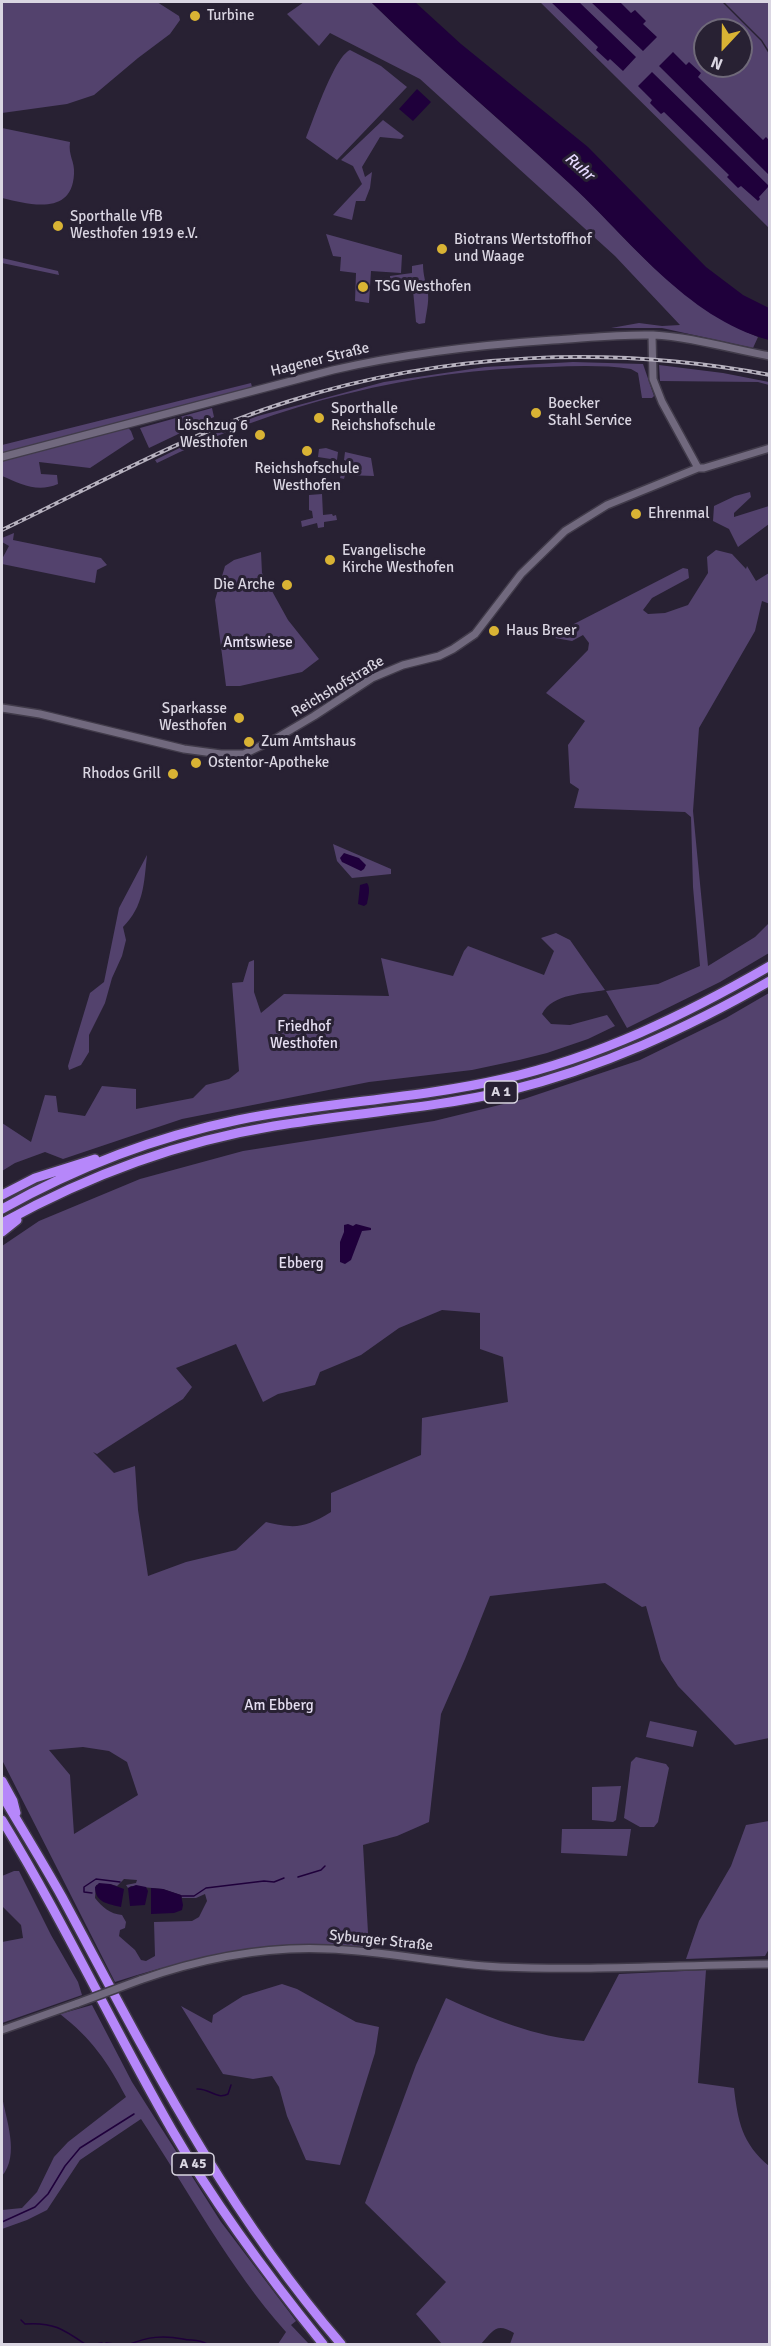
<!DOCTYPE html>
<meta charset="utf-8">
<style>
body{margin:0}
#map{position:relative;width:771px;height:2346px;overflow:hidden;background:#282133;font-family:Signika,sans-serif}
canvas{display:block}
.frame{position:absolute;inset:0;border:3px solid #dad6e2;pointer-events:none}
.north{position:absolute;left:693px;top:18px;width:60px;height:60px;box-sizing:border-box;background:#282133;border:2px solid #6f6979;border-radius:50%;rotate:202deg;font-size:16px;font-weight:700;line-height:24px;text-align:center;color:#dad6e2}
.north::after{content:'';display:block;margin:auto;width:21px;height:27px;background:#d9b334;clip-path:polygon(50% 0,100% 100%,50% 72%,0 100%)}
</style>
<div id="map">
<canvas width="771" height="2346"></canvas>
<div class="frame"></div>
<div class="north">N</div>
</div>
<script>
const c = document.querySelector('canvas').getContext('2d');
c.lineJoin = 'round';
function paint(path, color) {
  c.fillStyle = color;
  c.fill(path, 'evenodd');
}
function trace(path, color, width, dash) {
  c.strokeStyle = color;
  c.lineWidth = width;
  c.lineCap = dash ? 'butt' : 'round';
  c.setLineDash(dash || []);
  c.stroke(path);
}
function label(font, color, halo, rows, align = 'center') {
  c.font = font + ' Signika,sans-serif';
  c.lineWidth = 6;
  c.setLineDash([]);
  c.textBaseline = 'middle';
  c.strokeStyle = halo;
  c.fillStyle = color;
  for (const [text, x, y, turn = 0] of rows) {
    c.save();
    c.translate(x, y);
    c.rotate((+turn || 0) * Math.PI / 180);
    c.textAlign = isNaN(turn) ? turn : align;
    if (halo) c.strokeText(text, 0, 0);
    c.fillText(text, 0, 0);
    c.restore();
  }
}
paint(new Path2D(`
 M2 2H157L179 16 180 20 170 34 138 58 94 95 67 104 2 113Z
 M304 2H371C438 68 510 128 579 192 601 213 621 236 643 257 676 290 715 319 758 337L753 348 662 328H611L639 323 662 326 680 325 615 256 420 79 330 33 319 46 287 14Z
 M540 2H722L761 41 769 54V228ZM705 30H741V66H705Z
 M724 2H769V51L762 40Z
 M350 50 381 66 407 87 337 160 306 138C313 121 334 57 350 50Z
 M383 120 404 136 401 139 380 137 362 167 365 177 372 172 370 188 365 201H356L352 220 333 215 362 184 353 166 341 160Z
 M2 128 70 142C68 156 75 161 74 174 72 217 28 204 2 198Z
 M326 234 402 255 401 273 371 271 369 303 355 301 356 273 340 271 341 257 333 256Z
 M2 258 58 271 59 275 2 263Z
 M423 264C423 275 426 283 428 294 429 303 426 314 425 323L419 324 416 322 413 290 390 289V276L412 273V266Z
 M573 362 643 364 654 396 652 398H642L638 373 631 369C604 365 576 366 549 367 415 369 276 404 157 463L155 460 200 438 258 416 384 382 485 367Z
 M659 365 723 373 769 382V385L758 382 660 381Z
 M251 383 252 387 122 421 131 431 134 439 90 468 39 462 41 474 57 475 58 484C37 493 21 484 2 476V445Z
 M212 408 214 417 149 448 140 428Z
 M326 448 338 452 337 460 318 457 319 449Z
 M345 452 371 458 374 476 345 475 344 479 340 478 342 471 349 472 351 467 346 465 347 461 344 460Z
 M750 492 751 497 734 513V517L769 506V524L738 547 729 529 713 521 714 506 735 496Z
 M322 494 323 515 332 514 333 516 336 515 337 520 324 522V527L318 528 317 523 302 527 301 521 313 518 312 511 309 510V495Z
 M14 533 13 540 101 558 107 565 97 570 95 583 2 564V559L9 546 2 542V538Z
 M716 550 732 554 746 569 747 566 756 581 769 573 770 604 762 601 755 631 699 728 693 811 708 966 755 937 769 923V953L720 982 627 1028 606 991 658 984 700 966 693 887 691 817 685 812 574 808 579 789 570 783 568 745 585 721 546 693 588 650 589 643 583 635 572 641 555 638 570 626 683 568 688 569 689 578 652 598 643 610 648 614 665 613 688 605 708 573 707 557Z
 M261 552 262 573 288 620 319 659 302 672 240 686H226L215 600 225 566 234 560Z
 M333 844 391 869V874L352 878 337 861Z
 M147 855C144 883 144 906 123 927L126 940 122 956 112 978 105 1003 89 1035V1052L81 1065 69 1070 68 1066 90 993 104 982 119 908Z
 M556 933 570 940 605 990C584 994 553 993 542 1014L551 1024 570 1025 607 1015 615 1026 588 1039 547 1053 519 1060 472 1070 369 1082 182 1119 63 1159 45 1152 15 1163 2 1171V1123L31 1142 45 1095 56 1096 58 1112 85 1116 102 1086 136 1089V1109L193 1098 206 1085 229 1079 239 1071 232 983 243 982 249 962 254 960V992L261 1013 284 994 389 996 381 958 453 976 464 951 468 946 544 975 554 951 541 938Z
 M769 993V1738L735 1745 678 1686 661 1660 646 1606 642 1607 605 1583 490 1596 465 1659 441 1714 429 1822 397 1836 363 1845 369 1950C346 1949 322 1946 300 1947 237 1950 174 1962 115 1982L2 1760V1246L39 1221 140 1179 243 1151 434 1121 524 1099 640 1060 726 1018ZM442 1310 480 1313V1349L503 1357 508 1402 422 1418 421 1455 331 1493V1512C305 1528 295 1529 266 1522L236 1550 186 1562 148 1576 138 1510 135 1466 114 1473 93 1452 97 1454 183 1399 192 1387 176 1368 236 1344 263 1402 278 1394 315 1385 320 1372 361 1355 399 1328ZM83 1747 109 1751 127 1762 138 1795 74 1834 70 1775 49 1750ZM124 1879 137 1880 136 1883 126 1885 128 1888 131 1886 163 1889 181 1895 182 1898H196L205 1894 207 1901 199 1917 192 1921 154 1922 155 1956 146 1961 141 1960 135 1950 119 1936 120 1930 125 1928 126 1922 122 1915C110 1914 102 1907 95 1898L96 1885 110 1884 117 1886Z
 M650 1721 697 1731 693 1747 646 1737Z
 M636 1757 666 1764 669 1768 658 1822 654 1827H640L624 1818 631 1762Z
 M621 1786 616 1820 613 1822 592 1820V1787Z
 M769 1821V1949L765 1956 686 1959 699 1921 731 1866 746 1825Z
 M562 1829H631L627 1856 561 1853Z
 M14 1871H19L51 1935 78 1982 82 1995 2 2023V1942L23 1938 21 1925 2 1906V1876Z
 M706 1970 698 2083 734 2088C738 2122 742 2143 769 2166V2344H510L514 2333C496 2322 493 2331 481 2344H442L416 2314 446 2282 365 2203 416 2065 446 1998C489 2018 536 2037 584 2041L619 1974Z
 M282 1984 297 1989 356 2022 379 2027 375 2053 340 2165 306 2160 287 2116 279 2087 272 2076 253 2079 223 2074 181 2006 212 2023 213 2015 243 1996Z
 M92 2005 132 2082 221 2222 296 2321 291 2325 309 2344H278L286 2332C229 2268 188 2190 141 2119L80 2160 47 2210 27 2220 2 2229V2210L22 2208 37 2192 54 2157 68 2142 126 2097C107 2061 92 2039 60 2014Z
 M2 2096C6 2120 20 2155 2 2176Z`), '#53426d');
paint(new Path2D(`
 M371 2H415L461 44 588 147 706 267 743 295 769 308V340C685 317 630 239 568 182 503 122 434 64 371 2Z
 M551 2H579L636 57 623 71 610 59 608 61 596 50 598 47Z
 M591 2H620L631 13 635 10 646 21 643 24 657 37 643 51Z
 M673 52 686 65 689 62 701 73 698 77 763 140 766 137 769 140V175L659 66Z
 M652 72 769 186 759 197 760 199 758 201 741 186 738 188 727 177 729 175 664 112 661 114 650 103 652 100 638 86Z
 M417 89 431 102 413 121 399 109Z
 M344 853 359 858 366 865 364 869 361 871 342 862 340 858Z
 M367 883C371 888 368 898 367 904L364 906 358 904 360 885Z
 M348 1224 353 1226 356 1224 371 1228V1230L362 1231 351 1260 345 1264 340 1262V1242L344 1232V1225Z
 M99 1883 110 1884 124 1889 121 1907C109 1904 95 1903 95 1887Z
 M136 1885 146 1887 148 1891 145 1905 130 1906 128 1888Z
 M151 1888 163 1889 181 1895 183 1905 182 1910 174 1913 151 1914Z`), '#1f003b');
trace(new Path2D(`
 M298 1877 321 1870 325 1866
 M92 1893 84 1892V1887L96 1879 120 1882
 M181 1896H194L206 1888 264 1881 274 1882 284 1878
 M197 2089C209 2088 217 2100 228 2094L231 2085
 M2 2222 35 2207 48 2194 65 2166 80 2148 134 2114
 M21 2320 25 2324C53 2322 63 2329 85 2344
 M106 2343 115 2344
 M96 2344 102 2343
 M130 2344C148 2337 162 2335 183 2339 192 2341 198 2339 207 2344`), '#1f003b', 1.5);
const secondary = new Path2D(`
 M652 335 653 379 662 402 698 468
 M2 457 333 370C406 353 479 345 553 340 586 338 620 334 653 335 692 337 731 349 770 356
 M2 708 40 714 184 749 221 754H244L275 739 314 716 372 678 403 665 439 656 453 649 475 634 521 574 565 531 607 505 698 468H704L770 448
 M140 1980C200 1959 264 1946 328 1949 386 1951 442 1964 500 1967 590 1971 680 1965 770 1964
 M2 2030 78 2003`);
const highway = new Path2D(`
 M2 1195 35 1178 95 1159
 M2 1209C75 1168 155 1137 238 1120 326 1102 416 1099 503 1079 599 1057 685 1015 770 966
 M2 1223C87 1176 177 1142 274 1126 351 1113 430 1109 507 1091 601 1068 686 1029 770 981
 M2 1232 17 1220
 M2 1781 13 1801 16 1813
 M2 1795C22 1829 43 1863 62 1897 147 2055 223 2207 341 2344
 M2 1820C63 1920 113 2027 172 2130 216 2206 268 2276 323 2344`);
trace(secondary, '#413b4a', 10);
trace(highway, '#413b4a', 12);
trace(secondary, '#71697e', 7);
trace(highway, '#b687fa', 9);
const rail = new Path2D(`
 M2 530C96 485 190 432 290 401 445 352 611 345 770 375`);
trace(rail, '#b7b2bf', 4);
trace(rail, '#282133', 1.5, [4.5]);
const secondaryBridge = new Path2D(`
 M78 2003 140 1980`);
trace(secondaryBridge, '#413b4a', 10, []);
trace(secondaryBridge, '#71697e', 7);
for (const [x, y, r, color] of [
 [195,16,6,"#d9b334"],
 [58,226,6,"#d9b334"],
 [442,249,6,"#d9b334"],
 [363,287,6,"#d9b334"],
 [536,413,6,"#d9b334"],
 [319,418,6,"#d9b334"],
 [260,435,6,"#d9b334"],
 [307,451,6,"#d9b334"],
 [636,514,6,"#d9b334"],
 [330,560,6,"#d9b334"],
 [287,585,6,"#d9b334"],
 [494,631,6,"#d9b334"],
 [239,718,6,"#d9b334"],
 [249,742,6,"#d9b334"],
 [196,763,6,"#d9b334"],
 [173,774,6,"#d9b334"]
]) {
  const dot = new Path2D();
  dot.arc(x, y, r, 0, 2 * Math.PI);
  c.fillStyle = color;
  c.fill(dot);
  trace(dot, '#282133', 2);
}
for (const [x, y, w] of [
 [501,1092,33],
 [193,2164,42]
]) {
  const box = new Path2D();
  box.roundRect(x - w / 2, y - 11, w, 22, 4.5);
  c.fillStyle = '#282133';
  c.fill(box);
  trace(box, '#dad6e2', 1.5);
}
label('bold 14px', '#dad6e2', null, [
 ["A 1",501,1092],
 ["A 45",193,2164]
]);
label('15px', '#dad6e2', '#282133', [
 ["Turbine",207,16],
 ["Sporthalle VfB",70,217],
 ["Westhofen 1919 e.V.",70,234],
 ["Biotrans Wertstoffhof",454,240],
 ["und Waage",454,257],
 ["TSG Westhofen",375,287],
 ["Boecker",548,404],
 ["Stahl Service",548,421],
 ["Sporthalle",331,409],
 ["Reichshofschule",331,426],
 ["Löschzug 6",248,426,"right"],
 ["Westhofen",248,443,"right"],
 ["Reichshofschule",307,469,"center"],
 ["Westhofen",307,486,"center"],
 ["Ehrenmal",648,514],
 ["Evangelische",342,551],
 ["Kirche Westhofen",342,568],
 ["Die Arche",275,585,"right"],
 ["Haus Breer",506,631],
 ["Sparkasse",227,709,"right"],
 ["Westhofen",227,726,"right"],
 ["Zum Amtshaus",261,742],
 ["Ostentor-Apotheke",208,763],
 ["Rhodos Grill",161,774,"right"]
], 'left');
label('15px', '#dad6e2', '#282133', [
 ["Hagener Straße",320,360,-14],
 ["Reichshofstraße",338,687,-31],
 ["Syburger Straße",381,1941,6]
]);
label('15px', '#e5def1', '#282133', [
 ["Amtswiese",258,643],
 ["Friedhof",304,1027],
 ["Westhofen",304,1044],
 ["Ebberg",301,1264],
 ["Am Ebberg",279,1706]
]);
label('italic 16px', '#e6d9ff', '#282133', [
 ["Ruhr",579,167,41]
]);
</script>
